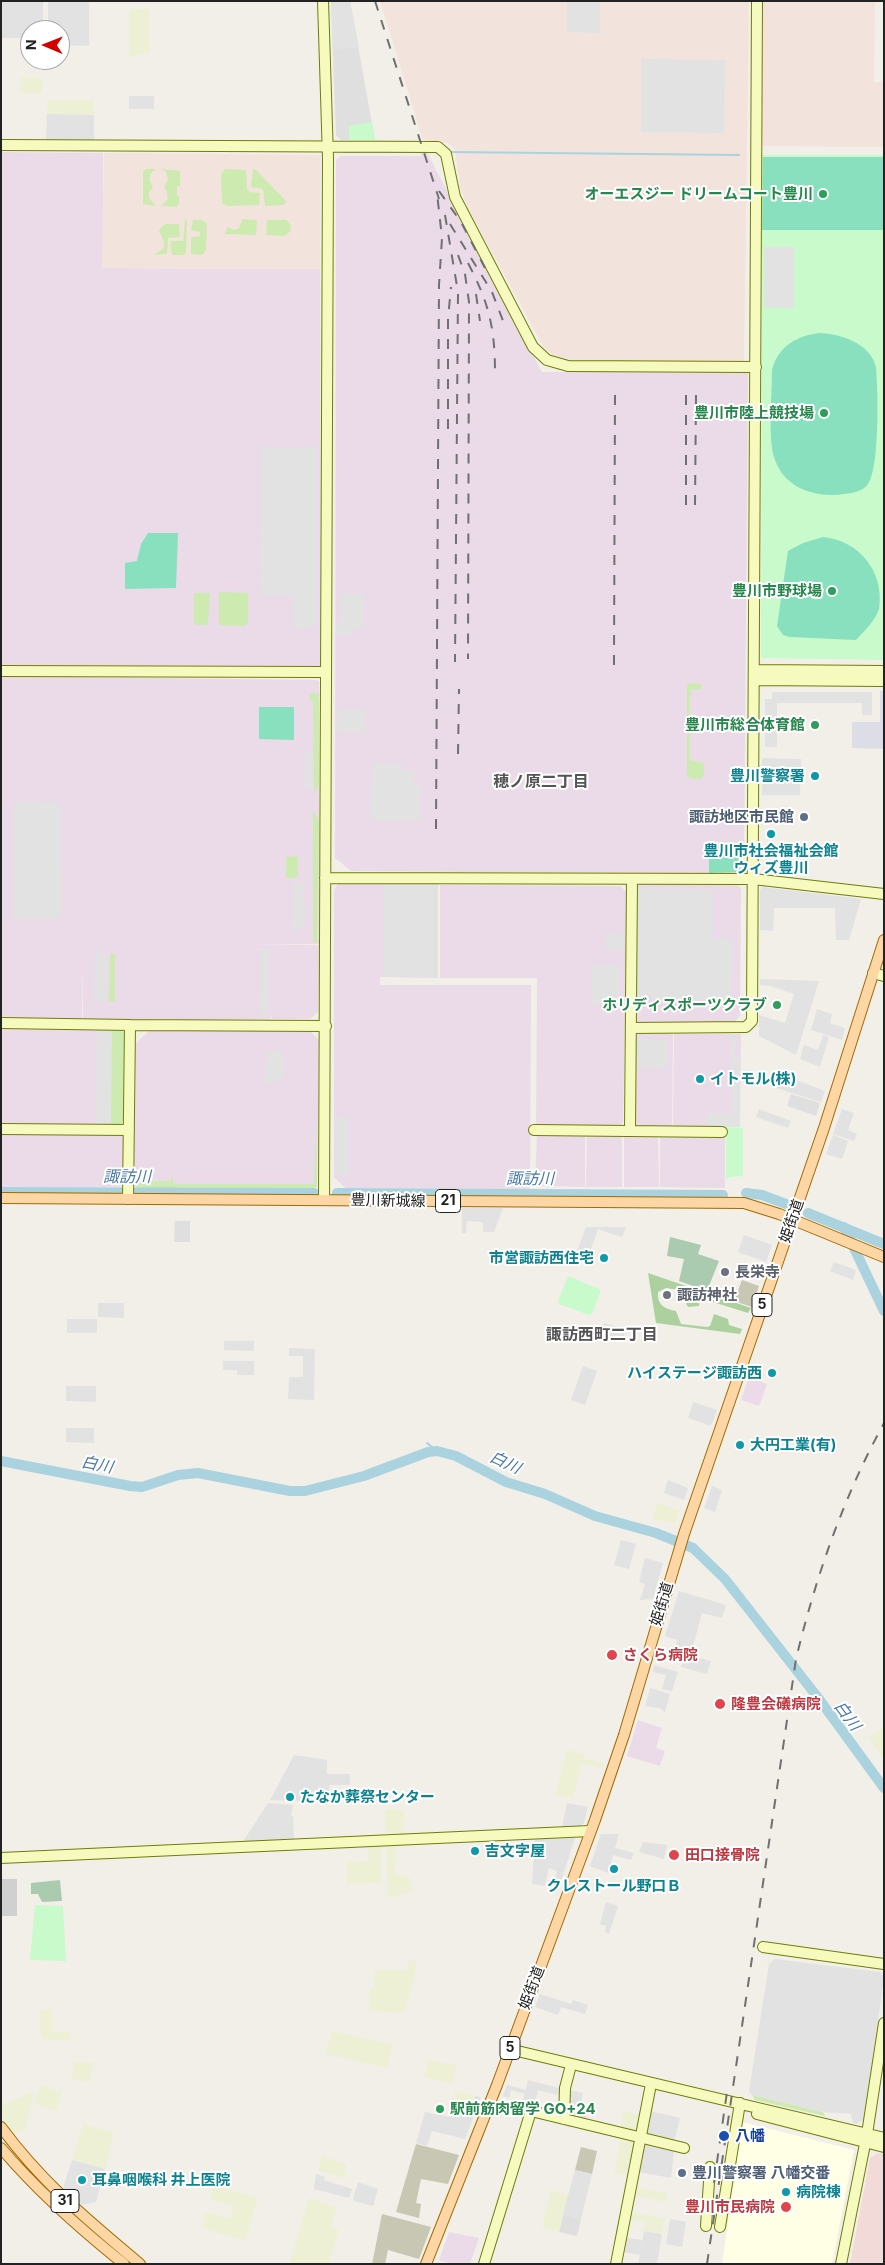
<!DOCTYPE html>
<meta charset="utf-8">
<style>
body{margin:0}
#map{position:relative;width:885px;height:2265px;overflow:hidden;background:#f2efe9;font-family:Inter,sans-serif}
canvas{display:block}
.frame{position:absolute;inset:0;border:2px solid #222;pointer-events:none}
.north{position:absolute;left:20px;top:20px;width:50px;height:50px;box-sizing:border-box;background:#fff;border:1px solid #a7a7a7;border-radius:50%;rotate:271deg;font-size:14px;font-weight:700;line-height:20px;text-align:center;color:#222}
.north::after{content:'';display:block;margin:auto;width:18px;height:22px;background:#d40000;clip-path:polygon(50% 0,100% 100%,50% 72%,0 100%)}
</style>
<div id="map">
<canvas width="885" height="2265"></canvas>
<div class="frame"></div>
<div class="north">N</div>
</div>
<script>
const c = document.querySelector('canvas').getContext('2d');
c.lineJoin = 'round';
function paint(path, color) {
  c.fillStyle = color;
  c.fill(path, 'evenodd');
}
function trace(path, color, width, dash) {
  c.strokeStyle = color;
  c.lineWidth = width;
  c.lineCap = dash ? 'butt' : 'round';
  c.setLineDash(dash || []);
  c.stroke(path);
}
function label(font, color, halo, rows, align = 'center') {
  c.font = font + ' Inter,"Noto Sans JP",sans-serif';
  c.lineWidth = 4;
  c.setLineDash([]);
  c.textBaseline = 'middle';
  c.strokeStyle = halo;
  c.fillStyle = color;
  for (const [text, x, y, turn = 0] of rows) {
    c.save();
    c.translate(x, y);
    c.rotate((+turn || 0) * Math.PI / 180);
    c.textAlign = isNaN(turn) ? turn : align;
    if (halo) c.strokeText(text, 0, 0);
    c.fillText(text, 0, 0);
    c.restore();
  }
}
paint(new Path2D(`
 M331 1H350L375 140H341L336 135Z
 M791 1094 820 1103 816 1116 787 1106Z
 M175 1221H190V1242H174Z
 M563 2214 581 2219 577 2236 559 2232Z`), '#e0dfdf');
paint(new Path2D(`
 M878 2153 884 2154V2264H850L870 2158Z`), '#f2dad9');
paint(new Path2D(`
 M419 151H426L542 372H748L744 866 738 874 351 871 335 858 336 160 341 156H421Z
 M1 152 103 153V268L320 269 321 666 1 665Z
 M1 676 317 680 319 682V944H247L320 945 318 1012 310 1019H272L271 1014V1019L83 1020V965L82 1020 1 1019Z
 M338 884H438V978L380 977V985H531L530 1189 345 1188 334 1177V890Z
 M639 884H736L741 888 740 1016 731 1025H640L635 1020V888Z
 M440 885 620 886 627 892 623 1122 618 1128H536L537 978H440Z
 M1 1028H120L125 1034 118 1128 1 1126Z
 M308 1029 319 1040 317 1186H135L132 1183 134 1045 150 1030Z
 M639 1034H673L672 1127H638L635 1123V1037Z
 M674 1034H741L740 1127H673Z
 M537 1133 585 1134V1187L535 1186Z
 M1 1134H122L125 1137 124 1183 119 1187H1Z
 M587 1134H622V1187H586Z
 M624 1134H658L659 1187H624Z
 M660 1134 725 1135V1188L660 1187Z
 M749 1377 767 1384 759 1406 741 1400Z
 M638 1720 662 1728 656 1748 665 1751 660 1766 627 1756Z
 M449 2232 479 2238 470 2264H451L439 2260Z`), '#ebdbe8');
paint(new Path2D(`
 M742 2122 854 2150 832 2264H722Z`), '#ffffe5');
paint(new Path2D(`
 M1 1879H17V1916H1Z`), '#d0d0d0');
paint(new Path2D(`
 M380 1H749L744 363 570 361 553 355 544 348 468 208 460 187 455 150 449 143 425 140 422 137Z
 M763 1H875L874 82H884V147L761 146Z
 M104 153 321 155 320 269 102 268Z`), '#f3e3dd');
paint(new Path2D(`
 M742 1280 759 1286 752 1307 734 1301Z
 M416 2144 459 2155 448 2184 421 2179 416 2203 421 2204 419 2218 396 2212Z
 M581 2147 597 2151 592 2174 575 2170Z
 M382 2214 431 2227 419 2259 388 2250 385 2264H372Z`), '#c7c7b4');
paint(new Path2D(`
 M129 9H149L150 52 129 57Z
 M20 77 42 78V93H20Z
 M47 100H94V115L47 114Z
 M658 1503 680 1511 675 1523 652 1519Z
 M884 1726V1759L868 1738Z
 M567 1750 584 1754V1758L604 1763 603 1768 582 1763 573 1798 555 1795Z
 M385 1809 404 1810V1837H385Z
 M396 1844 395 1873 410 1878 413 1891 388 1898 386 1845Z
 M368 1845 381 1846V1883L346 1884 347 1862 368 1861Z
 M409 1960 416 1961 415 1978 404 2011 401 2013 369 2011 370 1989H374L375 1969 407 1971Z
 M52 2008V2032H70L71 2041 41 2039 39 2011Z
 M332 2031 393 2045 387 2068 325 2054Z
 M428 2060 457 2065 452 2084 424 2077Z
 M73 2062H94L89 2082 72 2079Z
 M39 2085 62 2092 56 2111 35 2104Z
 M455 2091 474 2096 470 2111 452 2106Z
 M34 2092 25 2130 14 2134 1 2116V2105Z
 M623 2111 641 2115 638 2131 634 2132 620 2128Z
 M83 2124 114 2133 105 2169 72 2159Z
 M621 2137 636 2142 629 2175 614 2173Z
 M322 2156 347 2164 343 2178 318 2170Z
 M214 2185 258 2198 245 2241 202 2228 206 2212 230 2219 234 2206 210 2199Z
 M636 2187 668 2193 666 2202 634 2196Z
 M551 2190 569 2195 559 2231 542 2227Z
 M309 2198 337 2207 331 2227 339 2230 329 2264H289Z
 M631 2213 665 2218 662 2233 644 2230 646 2222 630 2219Z`), '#eef0d5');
paint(new Path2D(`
 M146 169H156L151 173 149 179 153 187 149 192V198L156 206 143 204V172Z
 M161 169 180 171V186H177V196H179V204L177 207 161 206 168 199 167 192 164 187 168 179 166 172Z
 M225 169 246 170 247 189 250 192 260 193 259 205 227 206 222 203 221 175Z
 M253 169 256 170 286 201 284 205 265 206 263 189 251 187Z
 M185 219 187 221 186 253 184 255H172L170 241H183Z
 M243 219 257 220 256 235 225 234 227 227 235 230 239 228Z
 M193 220H202L207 224 206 250 202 255 191 254V237L200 236V232L191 230Z
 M267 220H286L290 224 291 231 284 236 266 235Z
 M166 224H179L180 237 168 238 167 254 154 255 164 248V241L159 231 161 227Z
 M219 592 248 593V622L245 626 219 625Z
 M194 593H210L208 625H195L194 623Z
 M691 683 701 684V690L692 689 690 697V760L704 763V775L700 779H690L687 775V685Z
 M309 693 319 694V783L314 795 313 700H310Z
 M313 810 319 821 317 943H313Z
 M298 856V875L295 878H286V857Z
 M110 954H115V1002H109Z
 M120 1028 125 1034 123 1122 118 1128 93 1125 111 1124V1031L94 1030Z
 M316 1126 317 1186 312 1191H140L132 1183 135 1176H142L143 1181H171L172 1174 174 1184H314Z
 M752 2095 823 2112 825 2116 755 2100Z`), '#cdebb0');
paint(new Path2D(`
 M648 1273 751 1308 748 1313 703 1299 700 1300 699 1306 688 1307 679 1290 666 1288 658 1292C657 1305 665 1309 676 1311L681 1324 707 1327 710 1326 714 1314 728 1319 729 1325 742 1329 740 1334 656 1323Z`), '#add19e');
paint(new Path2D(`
 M670 1237 701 1245 698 1254 719 1261 707 1291 679 1281 684 1259 667 1256Z
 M60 1880 62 1901 42 1902 38 1894H31V1883Z`), '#aacbaf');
paint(new Path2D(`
 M372 122 375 140H349V126Z
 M762 155H884V660L761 658Z
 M726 1127 743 1128V1176L730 1177 726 1180Z
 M568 1276 601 1290 592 1314 589 1315 559 1304 558 1301Z
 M35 1905 63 1906 66 1961 30 1960Z`), '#c8facc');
paint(new Path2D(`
 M763 157H884V230H762Z
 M819 333C841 334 870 343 876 367 878 389 880 467 868 484 863 491 853 493 845 494 815 498 784 489 774 457 768 437 772 393 772 370 778 347 796 336 819 333Z
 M148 533H178L176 588 125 589V563L137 561 141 544Z
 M823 537C858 540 885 571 879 609 875 621 865 630 856 640L790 637 783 635 777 626 788 551 803 543Z
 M259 707H294V740L259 739Z
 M709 847H740V870L737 872 709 873Z`), '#88e0be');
paint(new Path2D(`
 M1 1H43V30H30V38H1Z
 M48 1H89V46L60 45V30H48Z
 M331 1H350L359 47 333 50Z
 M567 1H600V33L567 32Z
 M641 59 725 60 724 133 641 132Z
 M129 96H154V109H129Z
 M47 114 94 115V141L49 142 46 139Z
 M764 247H794V308H764Z
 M261 447H317V622L311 628 293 627V595H260Z
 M341 594H364V628H352V636H336V623L341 622Z
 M772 692H872V715H862V703H777V747H765V699H772Z
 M337 709H366V732H337Z
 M305 751H313L312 789H305Z
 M762 758 801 759 800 795H762Z
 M401 763V770H414V785L421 786V821L370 820 371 764Z
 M18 802 60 803 61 806 62 914 55 920 14 919V806Z
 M293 882H302L305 909V928H298L294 932H292Z
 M384 884H438V978L384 977Z
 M762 887 861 899 849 940H836L835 908H774L773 931 760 930V890Z
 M635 888 713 890V939H733L732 1000 635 999Z
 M606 933H623V950H606Z
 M95 948H99V954L108 955 107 1002H94Z
 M261 948H269L268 1017 260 1016Z
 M592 965H620V1004H592Z
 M760 979 819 981 796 1055 759 1036V1015L785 1023 794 994 771 986 760 985Z
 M817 1009 832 1014 830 1023 845 1028 842 1040 811 1030Z
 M97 1031H112L111 1124H96Z
 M823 1035 829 1037 820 1067 800 1059 804 1045 818 1050Z
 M731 1037H737L734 1057H740V1127L706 1126V1113H730Z
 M637 1039 668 1040V1068L637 1067Z
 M266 1051 284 1052V1079H276L275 1084H265Z
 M781 1074 825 1091 821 1102 776 1088Z
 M759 1109 791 1121 788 1128 756 1117Z
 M842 1109 854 1113 848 1130 857 1134 854 1141 833 1134Z
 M335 1117H349V1175H335Z
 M833 1135 848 1141 842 1159 826 1154Z
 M462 1208H503L494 1232H483V1222L467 1221 466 1233H462Z
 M586 1227H626L622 1237 598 1229 587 1260 575 1256Z
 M744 1235 772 1245 766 1262 738 1252Z
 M834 1262 856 1270 853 1280 830 1271Z
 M98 1303H124V1318L98 1317Z
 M67 1319H97V1333H67Z
 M604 1323 626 1329 622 1342 601 1335Z
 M224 1341H254V1351L224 1350Z
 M289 1348 315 1349 314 1400 288 1399 289 1377H303V1356H289Z
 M223 1361H254V1375H237V1370H223Z
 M583 1366 597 1371 585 1405 571 1400Z
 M66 1386H96V1402L66 1401Z
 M693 1402 717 1410 711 1426 688 1418Z
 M66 1428H94V1443L66 1442Z
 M668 1480 688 1488 684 1500 664 1493Z
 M712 1486 722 1490 715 1512 704 1508Z
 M621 1540 636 1544 629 1569 614 1565Z
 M645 1558 663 1563 653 1599 640 1600 645 1584 639 1582Z
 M679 1591 726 1605 722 1618 702 1613 691 1654 684 1652 685 1649 676 1646 677 1640 665 1636Z
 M685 1654 711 1661 707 1674 681 1667Z
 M654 1665 678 1672 672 1691 662 1689 666 1675 653 1672Z
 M650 1688 670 1694 665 1712 659 1708 645 1706Z
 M294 1755 327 1760V1774H350V1785H329V1803H321V1793L303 1792 302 1801 270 1800Z
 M268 1803 293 1805 291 1816H293L294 1843 246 1844 244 1840Z
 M567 1803 588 1807 584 1823 579 1827H562Z
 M601 1834H619L615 1848 634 1853 631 1860 613 1855 608 1873 590 1866Z
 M575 1838 564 1872H561L564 1873 558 1889 553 1888 557 1871 549 1868 545 1886 532 1884 535 1839Z
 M643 1842 667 1845 664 1859 639 1852Z
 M606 1902 618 1906 609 1934 605 1932 606 1926 600 1924Z
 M775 1959 880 1972 884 1978 864 2119 856 2124 853 2123 851 2114 822 2112 752 2095 749 2091 769 1964Z
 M540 1994 571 2004 573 2000 588 2005 585 2014 561 2007 558 2015 535 2007Z
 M528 2080 562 2089V2096L538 2090 535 2103 523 2100 525 2094 511 2090 509 2098 503 2096 507 2085 526 2090Z
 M569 2090 583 2093 580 2107 588 2109 586 2121 568 2116Z
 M475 2096 481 2097 465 2139 432 2131 427 2146 416 2143 425 2112 449 2117 452 2107 470 2112Z
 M650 2111 680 2118 674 2142 646 2135Z
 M646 2145 674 2151 671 2178 638 2172 643 2146Z
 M72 2160 105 2169 96 2202 82 2205 63 2188Z
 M575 2170 592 2174 581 2219 563 2214Z
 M316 2174 325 2177 324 2180 352 2189 349 2198 314 2189Z
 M358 2182 378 2189 373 2206 354 2201 353 2199Z
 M670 2219 686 2222 682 2247 666 2244Z
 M644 2231 662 2234 657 2264 638 2263 640 2255 624 2252 627 2238 642 2240 640 2254Z`), '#e2e2e2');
paint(new Path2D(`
 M880 691H884V749L852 748V722H880Z`), '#dddde8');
trace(new Path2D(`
 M344 152H437
 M449 152 739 155
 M427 1443 437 1451`), '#aad3df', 2);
trace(new Path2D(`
 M1 1192 314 1193
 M337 1193 723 1195
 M746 1193 762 1195 786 1204
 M808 1213 884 1244
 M844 1227 884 1311
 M1 1461 130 1486 142 1487 178 1475 198 1473 290 1491H305L364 1476 428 1452 437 1451 456 1456 506 1482 545 1494 595 1516 656 1533 693 1548 725 1579 819 1699 884 1788`), '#aad3df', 10);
const secondary = new Path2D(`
 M323 1 328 158 324 1200
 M1 145 438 147 446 154 455 197 533 347 547 360 568 366 756 367
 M754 670 884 671
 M1 671 325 672
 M754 680 884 681
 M325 878 753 879 884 894
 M873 973 884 976
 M1 1023 130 1025
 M631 1028 746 1027 752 1021 757 1
 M1 1129 129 1130
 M534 1130 722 1132
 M630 1131 632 879
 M128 1199 130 1025 326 1026
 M1 1858 590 1831
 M763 1947 884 1964
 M509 2049 884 2138
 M757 2114 884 2147
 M564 2119 565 2088 571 2065
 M706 2226 710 2167
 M720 2227 740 2103
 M484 2264 531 2111 684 2148
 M616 2264 651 2084
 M841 2264 867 2134 884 2023`);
const primary = new Path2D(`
 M1 1198 744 1203 779 1214 884 1257
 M1 2127C43 2184 87 2219 140 2264
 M1 2148C38 2192 79 2228 124 2264
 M426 2264 497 2085 595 1820 624 1735 684 1534 824 1128 884 940`);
trace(secondary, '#707d05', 12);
trace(primary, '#a06b00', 12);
trace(secondary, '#f7fabf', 10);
trace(primary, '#fcd6a4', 10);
trace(new Path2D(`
 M375 1 439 199
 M439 191 461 222 485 268
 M445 215 458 292 455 662
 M450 224 492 292 505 326
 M458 255 465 274 469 302 468 659
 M468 263C489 303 495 328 495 373
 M476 294 480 321
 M448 429V319L451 287
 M686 505V395
 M695 505 696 395
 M614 665 615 395
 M458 754 459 689
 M436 829 439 285 442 238 437 193
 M714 2183 727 2092
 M707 2264 796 1659C816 1576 843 1498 884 1423`), '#707070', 2, [10, 10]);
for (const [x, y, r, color] of [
 [823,194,5,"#2e9e5b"],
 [824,413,5,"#2e9e5b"],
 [832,591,5,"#2e9e5b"],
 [815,725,5,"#2e9e5b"],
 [815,776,5,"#0f9aa8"],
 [804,817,5,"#5c6f8a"],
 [771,834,5,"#0f9aa8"],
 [777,1005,5,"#2e9e5b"],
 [700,1079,5,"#0f9aa8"],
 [604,1258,5,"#0f9aa8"],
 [725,1272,5,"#6b7280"],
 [667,1295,5,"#6b7280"],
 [772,1373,5,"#0f9aa8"],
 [740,1445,5,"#0f9aa8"],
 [612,1655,6,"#e0444e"],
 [720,1704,6,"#e0444e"],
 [290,1797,5,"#0f9aa8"],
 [475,1851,5,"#0f9aa8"],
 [674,1855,6,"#e0444e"],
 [614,1869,5,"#0f9aa8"],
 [440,2109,5,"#2e9e5b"],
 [724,2136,6,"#1a4fb4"],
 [682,2173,5,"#5c6f8a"],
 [82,2180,5,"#0f9aa8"],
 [786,2192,5,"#0f9aa8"],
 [786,2207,6,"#e0444e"]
]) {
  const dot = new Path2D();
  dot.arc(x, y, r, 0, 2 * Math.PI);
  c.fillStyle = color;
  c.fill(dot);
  trace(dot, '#fff', 2);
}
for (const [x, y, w] of [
 [448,1201,25],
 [762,1305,20],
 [510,2048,20],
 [65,2201,28]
]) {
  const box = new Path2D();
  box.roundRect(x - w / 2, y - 11.5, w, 23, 4);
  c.fillStyle = '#fff';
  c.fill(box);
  trace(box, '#222', 1);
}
label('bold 14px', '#222', null, [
 ["21",448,1201],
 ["5",762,1305],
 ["5",510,2048],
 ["31",65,2201]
]);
label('bold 15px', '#27864d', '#fff', [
 ["オーエスジー ドリームコート豊川",813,194],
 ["豊川市陸上競技場",814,413],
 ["豊川市野球場",822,591],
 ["豊川市総合体育館",805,725],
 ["ホリディスポーツクラブ",767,1005],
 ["駅前筋肉留学 GO+24",450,2109,"left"]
], 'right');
label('bold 15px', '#0d838f', '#fff', [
 ["豊川警察署",805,776,"right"],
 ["豊川市社会福祉会館",771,851,"center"],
 ["ウィズ豊川",771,868,"center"],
 ["イトモル(株)",710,1079],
 ["市営諏訪西住宅",594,1258,"right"],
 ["ハイステージ諏訪西",762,1373,"right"],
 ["大円工業(有)",750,1445],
 ["たなか葬祭センター",300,1797],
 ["吉文字屋",485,1851],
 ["クレストール野口Ｂ",614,1886,"center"],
 ["耳鼻咽喉科 井上医院",92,2180],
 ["病院棟",796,2192]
], 'left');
label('bold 15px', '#4e5e75', '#fff', [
 ["諏訪地区市民館",794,817],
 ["豊川警察署 八幡交番",692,2173,"left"]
], 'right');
label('15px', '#222', '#fff', [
 ["豊川新城線",388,1201,1],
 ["姫街道",792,1221,-71],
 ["姫街道",662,1604,-73],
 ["姫街道",532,1988,-69]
]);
label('bold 15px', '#5b616d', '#fff', [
 ["長栄寺",735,1272],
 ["諏訪神社",677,1295]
], 'left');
label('bold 15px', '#be3a42', '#fff', [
 ["さくら病院",623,1655],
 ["隆豊会礒病院",731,1704],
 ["田口接骨院",685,1855],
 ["豊川市民病院",775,2207,"right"]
], 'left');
label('bold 15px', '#164399', '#fff', [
 ["八幡",735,2136]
], 'left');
label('bold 16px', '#555', '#fff', [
 ["穂ノ原二丁目",541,782],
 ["諏訪西町二丁目",602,1335]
]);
label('italic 16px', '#4a7aab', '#fff', [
 ["諏訪川",127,1177],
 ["諏訪川",530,1179],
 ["白川",505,1463,25],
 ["白川",97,1465,11],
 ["白川",847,1716,53]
]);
</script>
